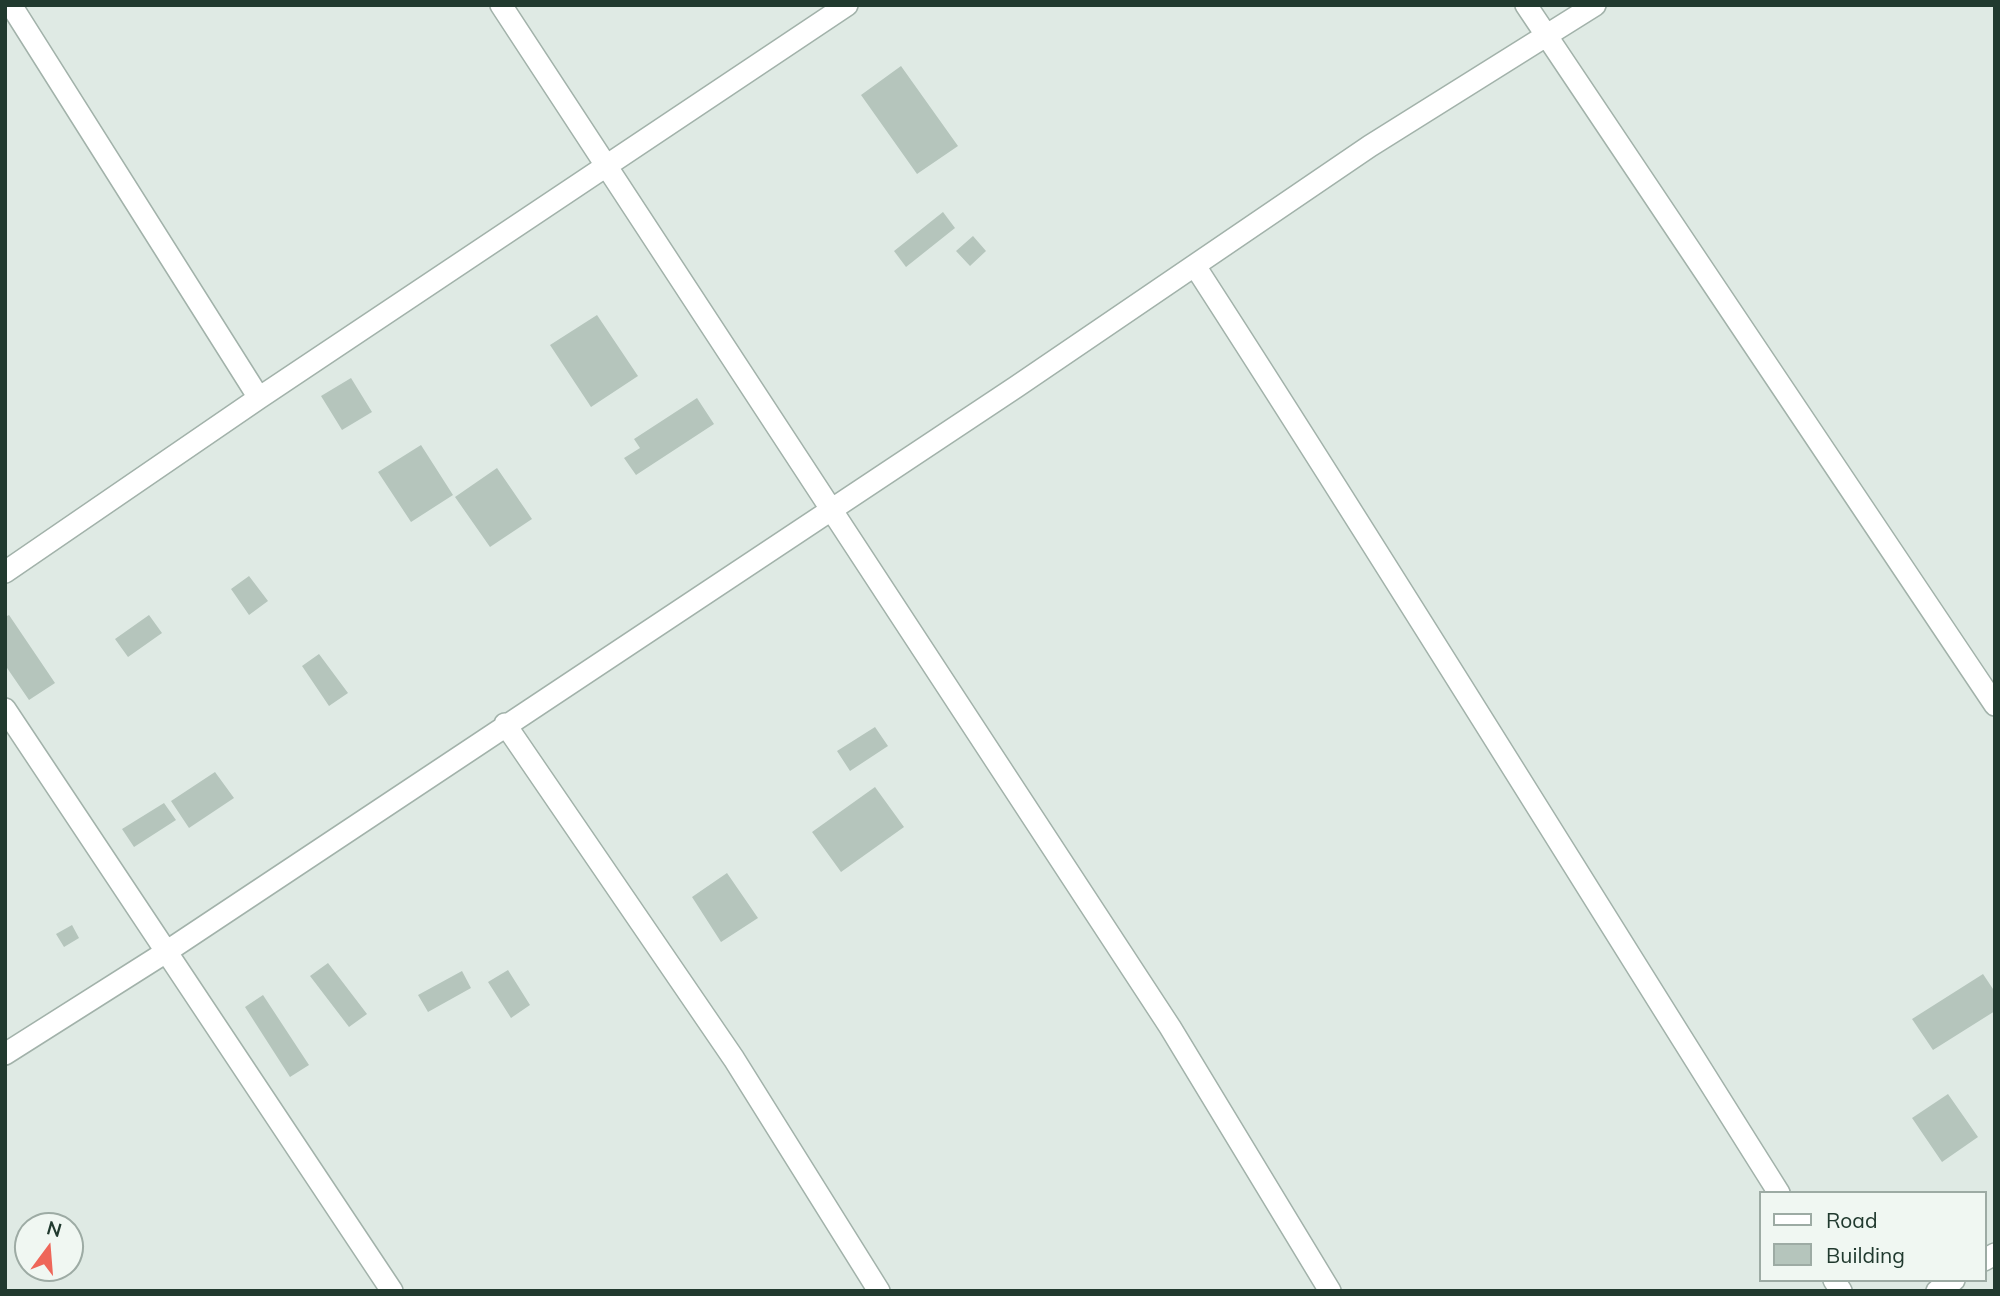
<!DOCTYPE html>
<style>
body{margin:0}
#map{position:relative;width:2000px;height:1296px;overflow:hidden;background:#dfeae4;font-family:Mulish,sans-serif}
canvas{display:block}
.frame{position:absolute;inset:0;border:7px solid #213a2f;pointer-events:none}
.legend{position:absolute;left:1759px;top:1191px;width:228px;height:91px;box-sizing:border-box;background:#f0f7f2;border:2px solid #9daba4;margin:0;padding:9px 12px;list-style:none;font-size:21px;color:#213a2f}
.legend li{display:flex;align-items:center;gap:14px;height:35px}
.legend b{width:35px;border:2px solid #9daba4}
.north{position:absolute;left:14px;top:1212px;width:70px;height:70px;box-sizing:border-box;background:#f0f7f2;border:2px solid #9daba4;border-radius:50%;rotate:16deg;font-size:19px;font-weight:700;line-height:28px;text-align:center;color:#213a2f}
.north::after{content:'';display:block;margin:auto;width:24px;height:32px;background:#ee6659;clip-path:polygon(50% 0,100% 100%,50% 72%,0 100%)}
</style>
<div id="map">
<canvas width="2000" height="1296"></canvas>
<div class="frame"></div>
<ul class="legend">
<li><b style="height:9px;background:#fff"></b>Road</li>
<li><b style="height:19px;background:#b5c5bc"></b>Building</li>
</ul>
<div class="north">N</div>
</div>
<script>
const c = document.querySelector('canvas').getContext('2d');
c.lineJoin = 'round';
function paint(path, color) {
  c.fillStyle = color;
  c.fill(path, 'evenodd');
}
function trace(path, color, width, dash) {
  c.strokeStyle = color;
  c.lineWidth = width;
  c.lineCap = dash ? 'butt' : 'round';
  c.setLineDash(dash || []);
  c.stroke(path);
}
paint(new Path2D(`
 M901 66 958 146 917 174 861 95Z
 M943 212 955 228 906 267 894 251Z
 M973 236 986 251 970 266 956 251Z
 M597 315 638 376 591 407 550 345Z
 M351 378 372 412 342 430 321 396Z
 M697 398 714 424 636 475 624 458 640 448 634 439Z
 M421 445 453 495 411 522 378 472Z
 M497 468 532 519 490 547 455 497Z
 M249 576 268 601 249 615 231 589Z
 M9 615 55 683 29 700 5 665V617Z
 M149 615 162 633 128 657 115 639Z
 M319 654 348 693 329 706 302 666Z
 M875 727 888 746 850 771 837 751Z
 M215 772 234 798 189 828 171 801Z
 M875 787 904 827 841 872 812 832Z
 M164 803 176 820 134 847 122 829Z
 M727 873 758 918 721 942 692 897Z
 M72 925 79 938 64 947 56 934Z
 M328 963 367 1014 349 1027 310 976Z
 M508 970 530 1005 511 1018 488 982Z
 M462 971 471 988 428 1012 418 995Z
 M1983 974 1995 992V1011L1933 1050 1912 1019Z
 M263 995 309 1065 290 1077 245 1007Z
 M1948 1094 1978 1137 1942 1162 1912 1118Z`), '#b5c5bc');
const minor = new Path2D(`
 M11 5 259 398
 M501 5 1170 1027 1330 1291
 M1526 5 1995 705
 M1195 266C1393 572 1584 884 1779 1193
 M5 572 259 398 847 5
 M5 709 392 1291
 M505 724 734 1059 879 1291
 M5 1054 166 952 1016 387 1370 146 1595 5
 M1984 1260 1995 1254
 M1834 1280 1841 1291
 M1937 1291 1954 1280`);
trace(minor, '#a2b2aa', 24);
trace(minor, '#fff', 21);
</script>
